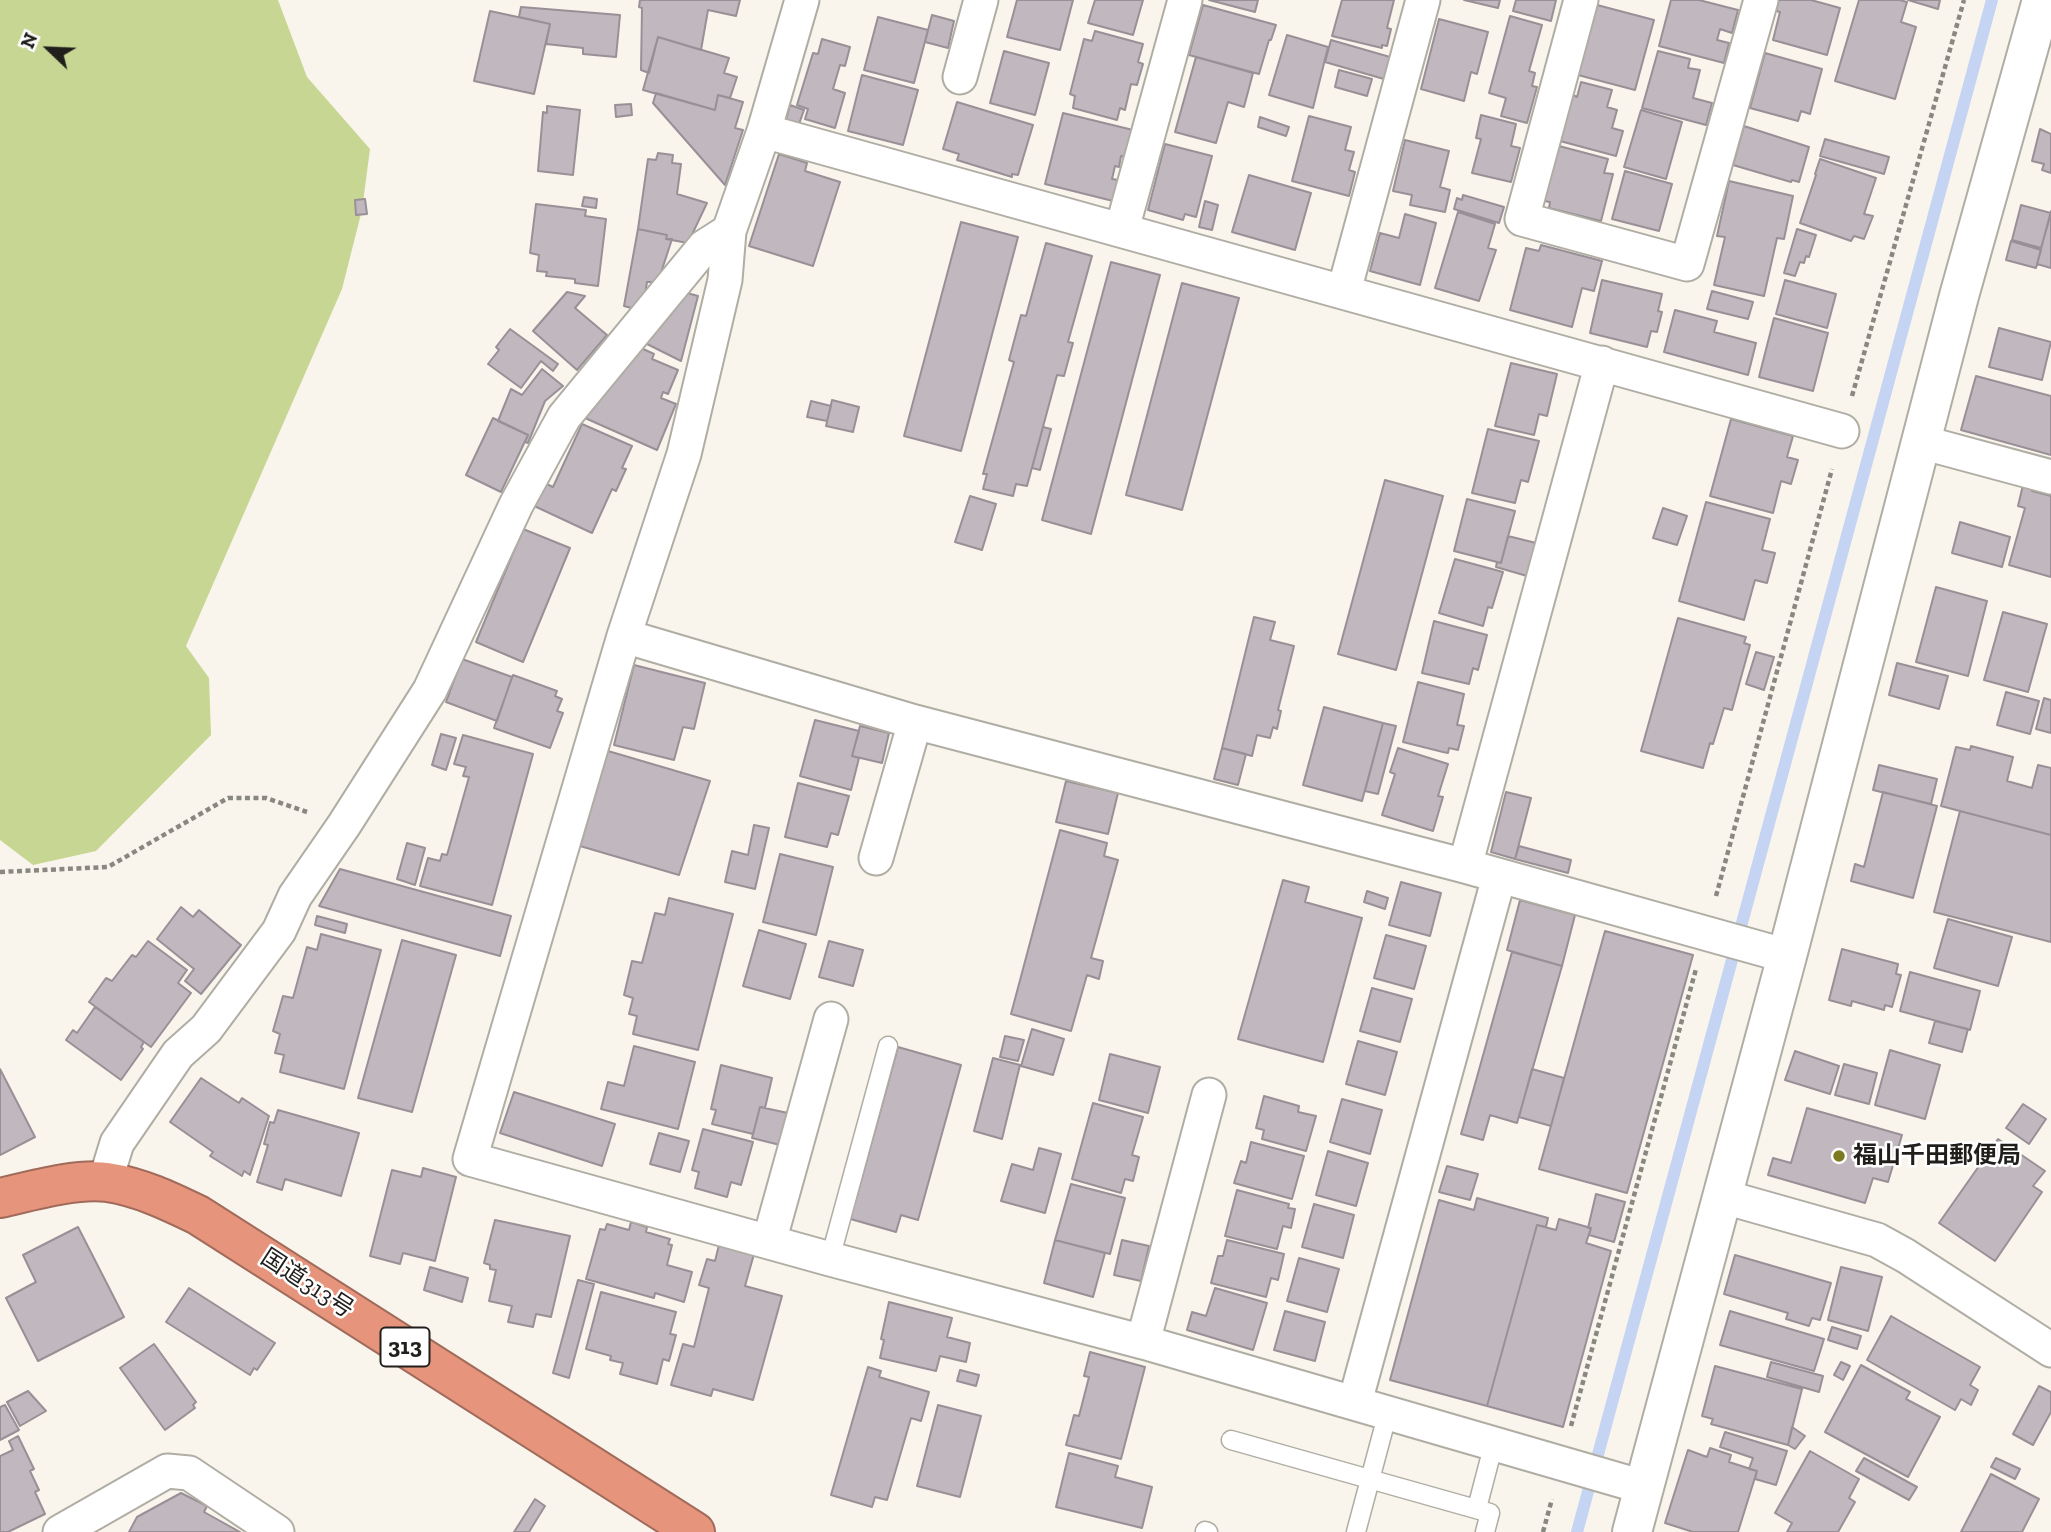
<!DOCTYPE html>
<meta charset="utf-8">
<style>
body{margin:0}
#map{position:relative;width:2051px;height:1532px;overflow:hidden;background:#f9f5ec;font-family:"Zilla Slab",serif}
canvas{display:block}
.north{position:absolute;left:14px;top:14px;width:70px;height:70px;-webkit-text-stroke:5px #fff;paint-order:stroke;rotate:293deg;font-size:19px;font-weight:700;line-height:28px;text-align:center;color:#201f1c}
.north::after{content:'';display:block;margin:auto;width:24px;height:32px;background:#201f1c;clip-path:polygon(50% 0,100% 100%,50% 72%,0 100%)}
</style>
<div id="map">
<canvas width="2051" height="1532"></canvas>
<div class="north">N</div>
</div>
<script>
const c = document.querySelector('canvas').getContext('2d');
c.lineJoin = 'round';
function paint(path, color) {
  c.fillStyle = color;
  c.fill(path, 'evenodd');
}
function trace(path, color, width, dash) {
  c.strokeStyle = color;
  c.lineWidth = width;
  c.lineCap = dash ? 'butt' : 'round';
  c.setLineDash(dash || []);
  c.stroke(path);
}
function label(font, color, halo, rows, align = 'center') {
  c.font = font + ' "Zilla Slab","Noto Sans JP",serif';
  c.lineWidth = 5;
  c.setLineDash([]);
  c.textBaseline = 'middle';
  c.strokeStyle = halo;
  c.fillStyle = color;
  for (const [text, x, y, turn = 0] of rows) {
    c.save();
    c.translate(x, y);
    c.rotate((+turn || 0) * Math.PI / 180);
    c.textAlign = isNaN(turn) ? turn : align;
    if (halo) c.strokeText(text, 0, 0);
    c.fillText(text, 0, 0);
    c.restore();
  }
}
paint(new Path2D(`
 M0 0H278L307 77 370 149 362 210 342 289 186 646 209 678 211 735 96 851 33 865 0 840Z`), '#c8d694');
trace(new Path2D(`
 M1577 1532 1992 0`), '#c4d4f2', 12);
const building = new Path2D(`
 M640 0H740L736 16 708 10 701 50 658 37 649 73 641 70 642 8 639 7Z
 M1017 0H1073L1060 50 1007 37Z
 M1095 0H1143L1133 35 1088 23Z
 M1209 0H1258L1255 12Z
 M1342 0H1394L1387 28 1391 29 1387 46 1382 45V48L1332 36Z
 M1464 0H1500L1498 8Z
 M1516 0H1556L1551 21 1513 11Z
 M1671 0H1699L1738 10 1732 33 1720 29 1717 40 1729 43 1724 63 1659 46Z
 M1779 0H1811L1840 8 1827 55 1773 40 1780 12 1776 11Z
 M1859 0H1900L1907 2 1901 22 1916 27 1895 99 1835 81Z
 M1908 0H1940L1938 9Z
 M1203 5 1276 25 1271 40H1269L1259 74 1189 55Z
 M1597 5 1654 20 1635 90 1578 75Z
 M521 7 620 15 616 57 583 54V48L546 44 550 24 519 17Z
 M490 11 550 24 534 94 474 81Z
 M932 15 954 21 948 48 925 42Z
 M1510 16 1542 25 1529 71 1535 73 1532 86 1537 87 1527 123 1501 116 1506 98 1489 93Z
 M878 17 928 30 914 83 864 70Z
 M1439 19 1488 32 1477 74 1471 72 1464 101 1421 89Z
 M1095 31 1143 44 1138 62 1143 64 1137 85 1131 84 1125 110 1120 108 1117 120 1073 108 1075 96 1070 94 1084 39 1092 41Z
 M1287 35 1328 47 1313 108 1269 95Z
 M658 37 729 58 724 73 737 77 730 98 718 95 715 110 643 90Z
 M822 39 850 47 845 66 840 65 833 89 845 93 835 128 805 119 808 109 797 105 813 53 818 54Z
 M1331 40 1390 57 1384 79 1325 62Z
 M1004 51 1049 63 1035 115 990 103Z
 M1658 51 1690 59 1688 68 1700 70 1693 98 1712 103 1706 125 1642 108Z
 M1765 53 1822 69 1810 114 1801 111 1798 121 1750 108Z
 M1196 57 1253 73 1244 107 1228 102 1216 143 1175 132Z
 M1339 70 1372 79 1367 96 1335 87Z
 M862 75 918 90 903 145 848 131Z
 M1581 82 1612 90 1607 107 1617 110 1612 128 1623 131 1616 156 1560 141 1573 95 1577 97Z
 M656 93 715 110 718 95 743 102 735 128 743 130 725 185 653 103Z
 M957 102 1033 125 1018 175 1012 174V177L957 160 959 154 943 149Z
 M631 104 632 115 616 117 615 105Z
 M790 105 804 110 799 124 786 120Z
 M547 106 580 110 573 175 538 171 543 112 547 113Z
 M1641 110 1682 122 1666 179 1624 167Z
 M1063 113 1133 130 1126 157 1121 156 1119 167 1115 166 1112 179 1118 180 1113 201 1045 184Z
 M1481 115 1516 124 1511 146 1520 148 1511 182 1472 173 1481 139 1476 138Z
 M1309 116 1351 127 1345 150 1354 152 1349 170 1355 172 1349 196 1292 181Z
 M1260 117 1289 127 1286 136 1258 127Z
 M1744 126 1809 147 1799 182 1792 180 1791 182 1733 165Z
 M2040 129 2051 134V173L2042 170 2044 164 2032 161Z
 M1825 139 1889 157 1884 174 1820 156Z
 M1405 140 1449 151 1440 187 1450 190 1445 212 1410 205 1412 195 1393 191Z
 M1165 144 1212 156 1196 217 1185 214 1183 220 1148 210Z
 M1559 146 1608 159 1604 173 1613 174 1601 221 1549 208 1550 202 1544 201Z
 M658 153 673 155 672 163 681 164 677 194 707 203 688 243 666 239 667 235 638 229 648 159 656 160Z
 M779 154 807 163 805 171 840 182 813 266 749 246Z
 M1820 159 1876 178 1864 214 1873 216 1864 239 1854 236 1851 241 1800 223 1816 175 1815 174Z
 M1625 171 1672 184 1659 231 1612 219Z
 M1249 175 1311 193 1295 250 1232 232Z
 M1729 181 1793 196 1784 239 1777 238 1764 296 1714 285 1725 237 1717 236Z
 M1463 195 1504 207 1499 223 1454 209 1457 198 1462 200Z
 M584 197 597 199 596 208 582 206Z
 M365 199 367 214 356 215 355 200Z
 M1205 201 1218 205 1212 230 1199 227Z
 M536 204 586 210 585 216 606 219 598 286 575 283V279L546 276 547 272 537 271 539 255 530 253Z
 M2021 205 2051 213 2041 248 2012 240Z
 M2051 211V268L2037 264Z
 M1458 212 1495 224 1488 248 1496 250 1479 301 1435 288Z
 M1405 214 1436 223 1420 285 1370 271 1380 233 1399 238Z
 M961 222 1018 237 961 451 904 436Z
 M638 229 667 235 666 239H672L658 282H647L645 295 635 309 624 306Z
 M1797 229 1816 235 1809 257 1806 256 1804 263 1800 262 1795 276 1784 273Z
 M2011 241 2041 250 2036 268 2006 260Z
 M1046 243 1092 256 1068 342 1073 343 1064 376 1057 375 1027 486 1016 484 1013 496 983 489 987 474H983L1014 362 1009 360 1021 315 1026 316Z
 M1541 245 1602 261 1594 291 1582 288 1572 327 1510 310 1526 248 1539 251Z
 M1111 262 1160 275 1091 534 1042 520Z
 M1602 280 1662 294 1658 311 1662 312 1657 332 1651 331 1647 347 1590 333Z
 M1785 280 1836 294 1827 328 1776 314Z
 M1182 283 1239 298 1182 510 1126 495Z
 M1712 291 1753 302 1748 319 1707 309Z
 M567 292 585 296 575 308 607 335 577 370 533 331Z
 M687 293 698 296 681 361 645 343Z
 M1675 310 1717 321 1714 332 1756 343 1748 375 1664 352Z
 M1774 318 1828 333 1813 391 1759 377Z
 M1999 328 2051 342 2042 380 1989 367Z
 M510 329 558 364 553 371 541 361 521 388 488 364 499 350 496 347Z
 M641 348 654 354 652 359 678 370 668 394 663 392 661 398 676 404 657 450 585 418Z
 M1511 363 1557 374 1547 416 1539 414 1534 435 1495 426Z
 M542 369 563 386 545 401 528 443 525 442 528 435 498 421 511 389 522 395Z
 M1976 376 2051 396V455L1961 430Z
 M832 400 859 407 853 432 826 426Z
 M811 401 831 406 827 421 807 417Z
 M493 418 528 435 501 492 466 475Z
 M1731 419 1793 436 1787 457 1798 460 1791 484 1781 481 1773 513 1710 496Z
 M582 424 632 446 622 468 626 469 616 491 612 489 592 533 530 504 540 481 553 487Z
 M1043 427 1051 429 1040 470 1032 468Z
 M1488 429 1539 441 1528 482 1521 480 1515 503 1472 493Z
 M1385 480 1443 496 1396 670 1338 654Z
 M2023 485 2034 488 2032 491 2051 496V577L2009 565 2025 508 2018 506Z
 M970 496 996 504 982 550 955 542Z
 M1467 499 1515 511 1501 563 1454 551Z
 M1706 502 1770 519 1762 550 1775 553 1767 583 1755 580 1744 620 1679 601Z
 M1663 508 1687 516 1677 545 1653 538Z
 M1960 522 2010 537 2002 567 1952 553Z
 M523 529 570 548 523 662 476 642Z
 M1508 536 1536 543 1527 576 1496 567 1497 562 1501 563Z
 M1455 559 1503 572 1492 608 1488 607 1483 626 1439 613Z
 M1936 587 1987 601 1968 676 1916 662Z
 M2003 612 2047 624 2028 692 1984 680Z
 M1254 617 1275 622 1270 640 1294 646 1278 710 1281 711 1277 729 1273 727 1270 738 1257 735 1252 756 1222 748Z
 M1678 618 1746 637 1744 643 1750 645 1732 710 1724 708 1713 744 1710 743 1703 768 1641 751Z
 M1434 621 1487 635 1478 670 1473 668 1469 684 1422 673Z
 M1756 652 1774 657 1764 690 1746 684Z
 M462 659 512 677 497 721 446 702Z
 M1897 663 1948 676 1939 709 1889 695Z
 M634 665 705 683 694 729 683 727 674 760 614 745Z
 M513 675 557 691 555 696 562 699 557 711 563 713 550 748 494 728Z
 M1418 682 1464 694 1457 725 1464 726 1458 750 1449 748 1448 753 1443 752 1403 742Z
 M2006 692 2039 701 2030 734 1997 725Z
 M2044 698 2051 700V733L2036 729Z
 M1324 707 1383 723 1362 801 1303 785Z
 M815 720 859 731 852 756 859 758 851 790 800 776Z
 M1383 723 1396 726 1378 794 1365 791Z
 M860 726 889 733 882 763 852 756Z
 M441 734 456 738 446 770 432 765Z
 M463 735 533 754 492 905 420 886 428 858 440 861 442 854 447 855 469 777 463 776 466 767 454 764Z
 M1971 746 2013 757 2007 781 2032 788 2038 765 2051 768V835L1941 806 1956 747 1970 750Z
 M1222 748 1246 754 1238 785 1214 779Z
 M1398 748 1448 764 1438 796 1443 797 1433 831 1382 815 1395 774 1390 772Z
 M608 751 710 781 679 875 580 846Z
 M1879 765 1937 779 1931 804 1873 790Z
 M1066 781 1118 793 1108 834 1056 822Z
 M798 783 849 796 838 835 831 833 827 847 785 837Z
 M1506 792 1531 798 1515 859 1491 852Z
 M1883 792 1937 806 1913 898 1851 881 1855 864 1864 867Z
 M1960 811 2051 835V942L1934 912Z
 M754 825 769 828 755 889 725 882 732 851 748 855Z
 M1060 830 1107 843 1104 856 1118 860 1091 958 1103 961 1099 979 1087 975 1071 1031 1011 1014Z
 M407 843 425 848 415 885 397 879Z
 M1519 846 1571 860 1568 873 1515 859Z
 M780 854 833 867 816 935 763 922Z
 M340 869 511 916 500 956 319 906Z
 M1283 880 1309 887 1305 902 1362 918 1323 1062 1238 1039Z
 M1401 882 1441 893 1430 936 1389 925Z
 M1367 891 1388 898 1385 909 1364 902Z
 M669 898 733 914 698 1050 633 1034 637 1016 629 1014 633 998 624 995 632 961 642 963 655 913 665 915Z
 M1520 900 1575 915 1562 966 1507 950Z
 M181 907 193 917 199 910 241 945 201 994 185 981 194 969 157 939Z
 M317 916 347 924 345 933 315 925Z
 M1948 919 2012 937 1998 986 1934 968Z
 M759 930 806 944 790 999 743 986Z
 M1605 931 1693 955 1627 1193 1539 1169Z
 M321 934 381 950 344 1089 280 1072 284 1055 275 1053 280 1034 273 1031 283 996 293 998 307 947 317 950Z
 M1386 935 1426 946 1414 989 1374 978Z
 M402 940 456 955 412 1112 358 1098Z
 M148 941 187 970 178 983 191 993 151 1047 89 1002 106 978 112 981 132 955 136 957Z
 M829 941 863 950 853 986 819 977Z
 M1842 949 1898 964 1896 974 1901 975 1892 1007 1885 1005 1884 1010 1852 1001 1851 1006 1829 1000Z
 M1512 952 1562 966 1517 1123 1490 1115 1483 1140 1461 1134Z
 M1910 972 1980 991 1970 1030 1900 1011Z
 M1372 988 1412 999 1400 1042 1360 1031Z
 M95 1007 144 1042 141 1047 143 1049 121 1080 66 1040 73 1030 77 1033Z
 M1935 1021 1968 1029 1962 1052 1929 1043Z
 M1032 1029 1064 1039 1053 1075 1021 1066Z
 M1005 1036 1024 1040 1018 1061 1000 1057Z
 M1358 1041 1397 1052 1385 1095 1346 1084Z
 M634 1046 695 1062 678 1129 601 1109 608 1082 624 1086Z
 M898 1047 961 1065 918 1220 901 1215 896 1232 847 1218 853 1195 857 1196Z
 M1890 1050 1940 1065 1925 1119 1875 1105Z
 M1795 1051 1839 1066 1830 1094 1785 1080Z
 M1110 1054 1160 1067 1148 1113 1099 1100Z
 M993 1058 1020 1065 1002 1139 974 1131Z
 M1844 1064 1877 1073 1869 1104 1835 1095Z
 M721 1065 772 1078 765 1108 760 1107 753 1134 712 1124 716 1110 711 1109Z
 M0 1069 35 1137 0 1155Z
 M1532 1069 1564 1078 1551 1126 1519 1117Z
 M201 1078 239 1103 242 1098 269 1116 250 1175 244 1171 242 1176 210 1156 213 1152 170 1122Z
 M514 1092 615 1124 602 1166 500 1133Z
 M1264 1096 1299 1106 1298 1112 1316 1116 1306 1151 1262 1139 1264 1130 1256 1128Z
 M1342 1099 1382 1110 1370 1154 1330 1142Z
 M1093 1103 1143 1117 1132 1155 1139 1157 1133 1181 1125 1179 1121 1193 1072 1179Z
 M2023 1104 2046 1119 2029 1144 2006 1128Z
 M760 1107 788 1113 780 1145 752 1138Z
 M1807 1108 1902 1135 1888 1182 1873 1178 1865 1203 1768 1175 1773 1158 1791 1163Z
 M278 1110 359 1133 341 1196 285 1179 282 1190 257 1182 268 1145 264 1144 270 1122 274 1123Z
 M703 1129 753 1142 741 1185 731 1182 727 1197 695 1188 699 1172 692 1170Z
 M659 1133 689 1141 680 1172 650 1164Z
 M1998 1139 2045 1171 2033 1186 2042 1192 1995 1261 1939 1223Z
 M1251 1142 1304 1156 1292 1199 1234 1183 1241 1161 1246 1163Z
 M1039 1148 1061 1154 1045 1213 1001 1201 1012 1164 1033 1170Z
 M1328 1151 1368 1163 1356 1206 1316 1195Z
 M1447 1166 1478 1174 1470 1200 1439 1192Z
 M423 1168 456 1177 435 1261 403 1253 400 1264 370 1256 392 1170 421 1177Z
 M1071 1184 1125 1198 1110 1254 1055 1240Z
 M1237 1190 1289 1204 1288 1208 1295 1209 1291 1228 1283 1226 1277 1249 1225 1236Z
 M1596 1194 1625 1202 1614 1242 1589 1235 1591 1228H1588Z
 M1477 1198 1548 1218 1546 1227 1537 1225 1487 1406 1390 1380 1439 1200 1474 1210Z
 M1314 1204 1354 1215 1343 1258 1302 1247Z
 M1559 1219 1591 1228 1586 1243 1611 1251 1563 1427 1487 1406 1537 1225 1556 1230Z
 M495 1220 570 1236 551 1317 536 1314 533 1327 508 1322 512 1306 489 1301 496 1270 490 1269V1265L484 1263Z
 M631 1222 647 1227 646 1232 670 1239 668 1244 672 1245 667 1265 692 1272 684 1302 655 1293 654 1298 586 1279 600 1229 605 1230 607 1224 629 1230Z
 M78 1227 124 1317 38 1361 6 1298 36 1282 23 1255Z
 M1055 1240 1105 1253 1093 1297 1044 1283Z
 M1122 1240 1149 1246 1141 1281 1114 1275Z
 M1227 1240 1284 1254 1278 1280 1271 1278 1266 1297 1211 1283 1218 1256H1223Z
 M719 1245 754 1254 745 1286 782 1296 753 1400 713 1389 711 1396 671 1385 683 1344 694 1347 709 1288 699 1285 707 1259 715 1261Z
 M1735 1255 1831 1283 1820 1320 1812 1318 1809 1326 1786 1319 1788 1313 1724 1294Z
 M1299 1258 1339 1269 1327 1312 1287 1301Z
 M430 1267 468 1278 462 1302 424 1290Z
 M1841 1267 1882 1277 1868 1331 1828 1320Z
 M578 1280 594 1284 569 1378 553 1373Z
 M189 1288 275 1343 257 1370 254 1368 250 1375 166 1322Z
 M1215 1288 1267 1303 1253 1350 1187 1330 1192 1312 1206 1316Z
 M601 1292 676 1312 670 1334 676 1335 669 1361 663 1359 657 1384 620 1374 623 1363 610 1360 611 1356 586 1349Z
 M889 1302 952 1318 947 1337 970 1343 966 1362 940 1356 936 1371 880 1358 884 1340 881 1339Z
 M1285 1311 1325 1322 1315 1361 1274 1350Z
 M1730 1311 1824 1339 1814 1371 1720 1345Z
 M1891 1316 1980 1367 1970 1385 1978 1390 1971 1405 1961 1399 1955 1410 1867 1360Z
 M1832 1327 1861 1336 1857 1349 1828 1340Z
 M154 1344 196 1402 193 1405 195 1408 165 1430 120 1368Z
 M1090 1352 1145 1367 1121 1459 1066 1445 1074 1415 1079 1416 1089 1377 1084 1376Z
 M1771 1362 1823 1376 1819 1392 1767 1377Z
 M1841 1362 1850 1366 1843 1380 1834 1375Z
 M1861 1365 1910 1392 1906 1399 1940 1417 1908 1477 1825 1432Z
 M1715 1366 1802 1389 1788 1445 1711 1424 1713 1419 1702 1416Z
 M868 1367 881 1371 879 1377 929 1392 921 1421 911 1418 887 1500 875 1497 872 1507 831 1495Z
 M960 1370 979 1375 976 1386 957 1381Z
 M2039 1386 2051 1392V1412L2033 1445 2013 1434Z
 M28 1391 46 1411 20 1426 7 1402Z
 M5 1405 19 1430 0 1440V1407Z
 M938 1405 981 1416 960 1497 917 1486Z
 M1792 1427 1805 1436 1795 1449 1788 1445Z
 M1725 1432 1787 1451 1776 1485 1755 1479 1757 1471 1749 1469 1753 1458 1720 1447Z
 M18 1436 34 1469 30 1471 39 1490 35 1492 45 1514 8 1532H0V1456L13 1450 9 1441Z
 M1710 1448 1731 1455 1729 1462 1757 1471 1738 1532H1693L1665 1523 1688 1450 1707 1457Z
 M1810 1451 1859 1479 1849 1498 1855 1502 1838 1532H1787L1792 1523 1775 1513Z
 M1069 1453 1118 1466 1115 1477 1152 1487 1142 1528 1056 1507Z
 M1864 1458 1917 1487 1909 1500 1856 1471Z
 M1996 1458 2020 1469 2015 1479 1991 1467Z
 M1991 1474 2039 1499 2022 1532H1961Z
 M181 1493 207 1506 204 1512 240 1532H129L137 1517Z
 M535 1499 545 1506 532 1527 529 1532H514Z`);
paint(building, '#c1b8bf');
trace(building, '#989096', 2);
const lane = new Path2D(`
 M830 1259 888 1046
 M1231 1440 1490 1513 1485 1532
 M1477 1508 1494 1443
 M1205 1531 1208 1532
 M1356 1532 1388 1412`);
const street = new Path2D(`
 M802 0 764 131 729 231 725 280 684 454 624 636 470 1159 830 1259 1143 1342 1643 1487
 M1581 0 1522 219 1687 264 1761 0
 M960 77 981 0
 M764 131 1842 431
 M1122 229 1185 0
 M1344 291 1423 0
 M1921 442 2051 477
 M624 636 915 722 1465 866 1787 956
 M876 858 915 722
 M1465 866 1602 363
 M105 1182 117 1143 178 1054 206 1029 279 931 295 896 344 825 430 690 516 505 564 417 704 247 729 231
 M1721 1196 1877 1240 1906 1256 2051 1350
 M769 1242 831 1019
 M1143 1342 1209 1095
 M1355 1402 1499 877
 M60 1532 167 1471 189 1473 277 1532`);
const secondary = new Path2D(`
 M1632 1532 1787 956 1959 296 2042 0`);
const highway = new Path2D(`
 M0 1198C31 1191 76 1178 107 1182 140 1187 169 1201 198 1215L695 1532`);
trace(lane, '#b0ada4', 21);
trace(street, '#b0ada4', 37);
trace(secondary, '#b0ada4', 42);
trace(highway, '#a16b5b', 42);
trace(new Path2D(`
 M1852 396 1964 0
 M0 872 108 867 228 798H266L307 812
 M1716 896 1832 469
 M1571 1426 1696 969
 M1543 1532 1552 1499`), '#898781', 4.5, [5, 3.5]);
trace(lane, '#fff', 18);
trace(street, '#fff', 33);
trace(secondary, '#fff', 38);
trace(highway, '#e7947d', 38);
for (const [x, y, r, color] of [
 [1839,1156,7,"#7d7b22"]
]) {
  const dot = new Path2D();
  dot.arc(x, y, r, 0, 2 * Math.PI);
  c.fillStyle = color;
  c.fill(dot);
  trace(dot, '#fff', 2.5);
}
for (const [x, y, w] of [
 [405,1347,49]
]) {
  const box = new Path2D();
  box.roundRect(x - w / 2, y - 19.5, w, 39, 5);
  c.fillStyle = '#fff';
  c.fill(box);
  trace(box, '#201f1c', 2);
}
label('bold 23px', '#201f1c', null, [
 ["313",405,1347]
]);
label('bold 24px', '#201f1c', '#fff', [
 ["福山千田郵便局",1853,1156]
], 'left');
label('24px', '#201f1c', '#fff', [
 ["国道313号",307,1284,33]
]);
</script>
